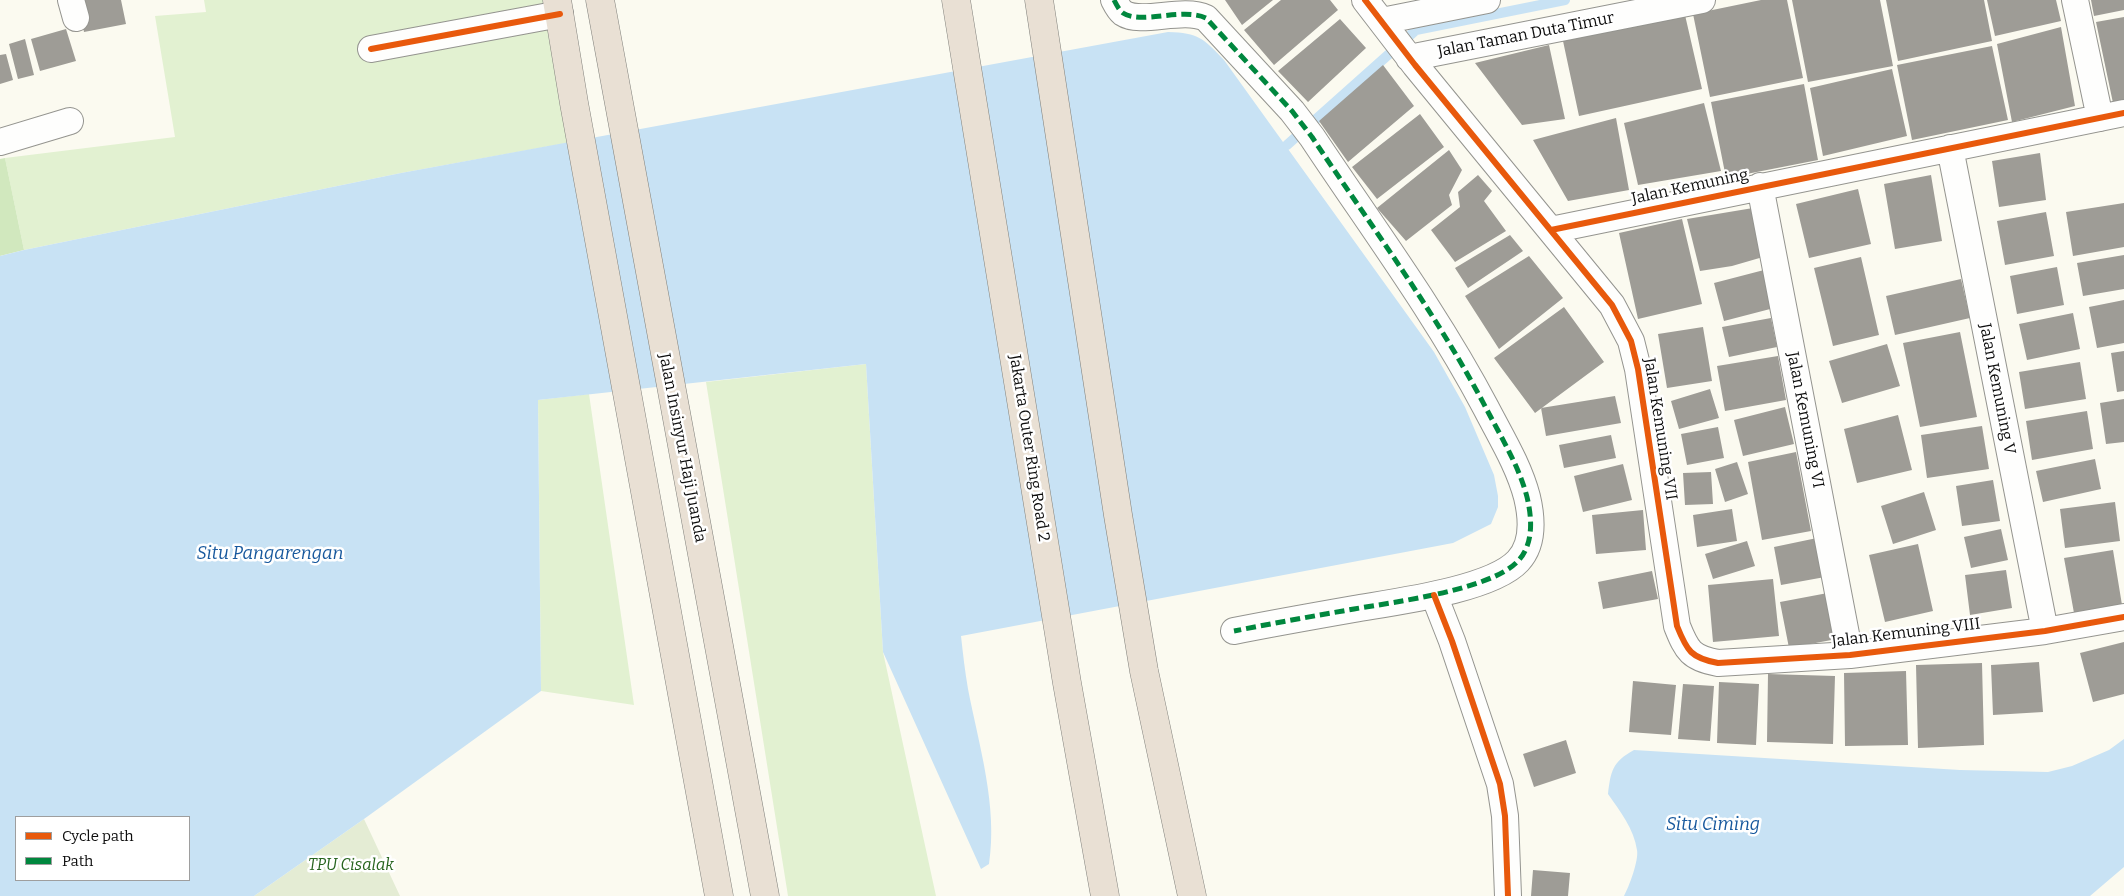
<!DOCTYPE html>
<style>
body{margin:0}
#map{position:relative;width:2124px;height:896px;overflow:hidden;background:#fbfaf0;font-family:Bitter,serif}
canvas{display:block}
.legend{position:absolute;left:15px;top:816px;width:175px;height:65px;box-sizing:border-box;background:#fff;border:1px solid #9e9e9e;margin:0;padding:6px 9px;list-style:none;font-size:15px;color:#0d0d0d}
.legend li{display:flex;align-items:center;gap:10px;height:25px}
.legend b{width:25px;border:1px solid #9e9e9e}
</style>
<div id="map">
<canvas width="2124" height="896"></canvas>
<ul class="legend">
<li><b style="height:6px;background:#e8590c"></b>Cycle path</li>
<li><b style="height:6px;background:#00873e"></b>Path</li>
</ul>
</div>
<script>
const c = document.querySelector('canvas').getContext('2d');
c.lineJoin = 'round';
function paint(path, color) {
  c.fillStyle = color;
  c.fill(path, 'evenodd');
}
function trace(path, color, width, dash) {
  c.strokeStyle = color;
  c.lineWidth = width;
  c.lineCap = dash ? 'butt' : 'round';
  c.setLineDash(dash || []);
  c.stroke(path);
}
function label(font, color, halo, rows, align = 'center') {
  c.font = font + ' Bitter,serif';
  c.lineWidth = 5;
  c.setLineDash([]);
  c.textBaseline = 'middle';
  c.strokeStyle = halo;
  c.fillStyle = color;
  for (const [text, x, y, turn = 0] of rows) {
    c.save();
    c.translate(x, y);
    c.rotate((+turn || 0) * Math.PI / 180);
    c.textAlign = isNaN(turn) ? turn : align;
    if (halo) c.strokeText(text, 0, 0);
    c.fillText(text, 0, 0);
    c.restore();
  }
}
paint(new Path2D(`
 M204 0H549L567 143 401 173 24 250 5 158 175 137 155 16 206 12Z
 M866 364 883 652 936 896H788L706 382Z
 M589 394 634 705 541 691 538 400Z`), '#e2f1d1');
paint(new Path2D(`
 M5 158 24 250 0 256V159Z`), '#d1e8be');
paint(new Path2D(`
 M364 819 400 896H254Z`), '#e4ecd4');
paint(new Path2D(`
 M1168 32C1199 33 1203 38 1224 60L1434 352 1465 407 1494 475 1498 496V507L1491 524 1453 543 961 636C963 654 965 672 968 689 979 746 998 806 989 864L981 869 883 652 866 364 538 400 541 691 364 819 254 896H0V256L24 250 401 173ZM16 817H189V880H16Z
 M2124 739V867L2090 896H1624C1629 887 1639 860 1637 850 1634 829 1620 811 1608 794 1611 771 1612 762 1634 750L1960 770 2048 772 2072 766 2109 750Z`), '#c8e2f4');
trace(new Path2D(`
 M1287 145 1416 30 1565 0`), '#c8e2f4', 10);
paint(new Path2D(`
 M77 0H121L126 24 84 32Z
 M1225 0H1273L1242 25Z
 M1281 0H1330L1338 10 1274 65 1244 30Z
 M1761 0H1787L1803 78 1710 97 1693 14Z
 M1792 0H1880L1893 66 1808 82Z
 M1886 0H1984L1992 41 1898 61Z
 M1987 0H2056L2061 21 1995 36Z
 M2091 0H2124V10L2094 16Z
 M1685 15 1702 89 1579 116 1563 41Z
 M2124 17V100L2113 103 2096 22Z
 M1340 19 1366 48 1308 102 1278 71Z
 M2061 27 2075 106 2012 122 1997 44Z
 M66 29 76 61 40 71 31 39Z
 M25 39 34 75 18 79 9 44Z
 M1549 45 1565 119 1522 125 1475 63Z
 M1992 46 2008 120 1912 140 1897 65Z
 M6 54 13 80 0 84V55Z
 M1383 65 1414 106 1348 162 1319 121Z
 M1892 69 1907 136 1823 156 1810 88Z
 M1804 84 1818 160 1726 178 1711 102Z
 M1704 103 1721 171 1638 185 1624 123Z
 M1420 114 1444 147 1377 199 1352 167Z
 M1616 118 1629 190 1568 201 1533 140Z
 M1449 150 1462 170 1449 195 1452 205 1406 241 1377 208Z
 M2040 153 2046 200 1999 207 1992 161Z
 M1478 175 1492 191 1484 201 1506 231 1455 262 1431 230 1460 207 1458 192Z
 M1931 175 1942 241 1895 249 1884 184Z
 M1858 189 1871 244 1809 258 1796 204Z
 M2124 203V247L2073 256 2066 212Z
 M1753 208 1763 257 1732 266 1700 271 1687 219Z
 M2046 212 2054 256 2005 265 1997 221Z
 M1682 219 1702 304 1638 319 1619 233Z
 M1510 235 1523 251 1468 288 1455 268Z
 M2124 255V289L2083 296 2077 263Z
 M1529 256 1563 298 1499 349 1465 296Z
 M1861 257 1879 335 1833 346 1814 268Z
 M2057 267 2064 305 2017 314 2010 276Z
 M1764 270 1774 308 1724 321 1714 283Z
 M1961 279 1970 318 1895 335 1886 296Z
 M2124 300V343L2097 348 2089 307Z
 M1564 307 1604 362 1535 413 1494 358Z
 M2073 313 2080 349 2027 360 2019 324Z
 M1771 318 1777 347 1729 357 1722 327Z
 M1703 327 1712 381 1667 388 1658 334Z
 M1960 332 1977 417 1920 427 1903 343Z
 M1887 344 1900 386 1842 403 1829 361Z
 M2124 351V391L2117 392 2111 353Z
 M1778 356 1786 400 1725 411 1717 366Z
 M2080 362 2086 399 2025 409 2019 372Z
 M1710 389 1719 418 1679 429 1671 401Z
 M1615 396 1621 423 1546 436 1541 408Z
 M2124 399V442L2106 444 2100 403Z
 M1785 407 1794 444 1743 456 1734 420Z
 M2087 411 2093 449 2032 460 2026 421Z
 M1898 415 1912 470 1857 483 1844 429Z
 M1982 426 1989 469 1927 478 1921 435Z
 M1718 427 1724 458 1687 465 1681 434Z
 M1611 435 1616 458 1564 468 1559 445Z
 M1796 452 1811 531 1762 540 1748 462Z
 M2095 459 2101 489 2043 502 2036 471Z
 M1737 462 1748 494 1725 502 1715 469Z
 M1623 464 1632 500 1583 512 1574 476Z
 M1711 472 1713 504 1685 505 1683 473Z
 M1993 480 2000 521 1962 526 1956 486Z
 M1924 492 1936 530 1893 544 1881 506Z
 M2115 502 2120 541 2065 548 2060 509Z
 M1732 509 1737 541 1697 547 1693 515Z
 M1643 510 1646 550 1596 554 1592 515Z
 M2001 529 2008 560 1971 568 1964 537Z
 M1817 538 1825 577 1781 585 1774 547Z
 M1747 541 1755 566 1713 579 1705 554Z
 M1918 544 1933 611 1885 622 1869 555Z
 M2113 550 2122 605 2074 613 2064 558Z
 M2006 570 2012 608 1970 615 1965 575Z
 M1652 571 1658 599 1603 609 1598 582Z
 M1773 579 1779 636 1713 642 1708 585Z
 M1833 592 1842 638 1789 648 1780 602Z
 M2124 642V694L2093 702 2080 653Z
 M2039 662 2043 712 1993 715 1991 665Z
 M1982 663 1984 745 1918 748 1916 665Z
 M1906 671 1908 745 1845 746 1844 673Z
 M1768 674 1835 676 1833 744 1767 742Z
 M1633 681 1676 685 1671 735 1629 732Z
 M1719 682 1759 684 1756 745 1717 743Z
 M1683 684 1714 686 1710 741 1678 739Z
 M1566 740 1576 773 1534 787 1523 754Z
 M1533 870 1570 873 1568 896H1531Z`), '#9e9c96');
const street = new Path2D(`
 M71 0 76 18
 M1114 0C1116 4 1119 10 1123 13 1141 25 1182 7 1206 18L1292 111 1312 137C1371 226 1436 313 1486 408 1501 437 1519 466 1527 497 1532 518 1534 544 1518 561 1491 590 1394 602 1354 609 1314 616 1274 623 1234 631
 M1365 0 1415 65 1612 305 1631 341 1638 369 1677 626C1687 651 1691 658 1718 663L1850 655 2045 631 2124 617
 M2075 0 2100 118
 M1382 21 1487 0
 M371 49 560 14
 M1409 58 1702 0
 M0 142 70 121
 M1950 148 2045 631
 M1760 186 1850 655
 M1551 230 2124 113
 M1434 595 1452 641 1500 784 1505 816 1508 896`);
const highway = new Path2D(`
 M557 0 574 103 719 896
 M600 0 765 896
 M956 0 1067 683 1105 896
 M1039 0 1118 515 1144 671 1192 896`);
trace(street, '#94948f', 28);
trace(highway, '#81817c', 29);
trace(street, '#fefefd', 26);
trace(highway, '#e9e0d4', 28);
trace(new Path2D(`
 M1114 0C1116 4 1119 10 1123 13 1141 25 1182 7 1206 18L1292 111 1312 137C1371 226 1436 313 1486 408 1501 437 1519 466 1527 497 1532 518 1534 544 1518 561 1491 590 1394 602 1354 609 1314 616 1274 623 1234 631`), '#00873e', 5, [10, 5]);
trace(new Path2D(`
 M1365 0 1415 65 1612 305 1631 341 1638 369 1677 626C1687 651 1691 658 1718 663L1850 655 2045 631 2124 617
 M371 49 560 14
 M1551 230 2124 113
 M1434 595 1452 641 1500 784 1505 816 1508 896`), '#e8590c', 6);
label('16px', '#0d0d0d', '#fff', [
 ["Jalan Taman Duta Timur",1526,35,-11],
 ["Jalan Kemuning",1690,187,-12],
 ["Jalan Kemuning V",1997,389,79],
 ["Jalan Kemuning VI",1805,420,79],
 ["Jalan Kemuning VII",1660,429,81],
 ["Jalan Insinyur Haji Juanda",682,448,79],
 ["Jakarta Outer Ring Road 2",1029,448,81],
 ["Jalan Kemuning VIII",1906,633,-7]
]);
label('italic 16px', '#27641e', '#fff', [
 ["TPU Cisalak",351,866]
]);
label('italic 18px', '#17589d', '#fff', [
 ["Situ Pangarengan",270,554],
 ["Situ Ciming",1713,825]
]);
</script>
